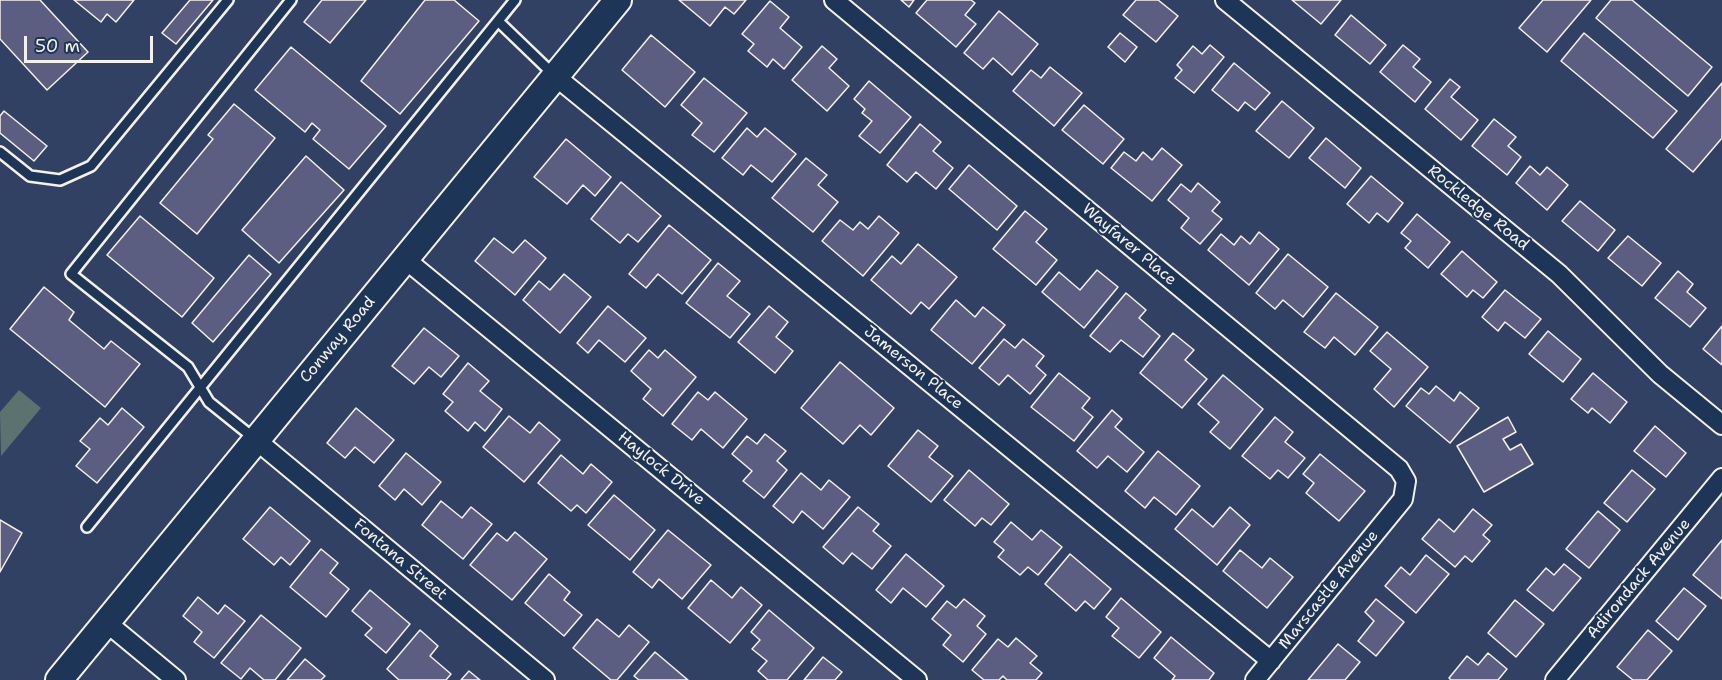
<!DOCTYPE html>
<style>
body{margin:0}
#map{position:relative;width:1722px;height:680px;overflow:hidden;background:#304164;font-family:"Shantell Sans",sans-serif}
canvas{display:block}
.scale{position:absolute;left:24px;top:36px;width:129px;height:27px;box-sizing:border-box;border:3px solid #f4f1e8;border-top:0;padding-left:8px;font-size:18px;line-height:21px;white-space:nowrap;color:#f4f1e8;-webkit-text-stroke:4px #1d3557;paint-order:stroke}
</style>
<div id="map">
<canvas width="1722" height="680"></canvas>
<div class="scale">50 m</div>
</div>
<script>
const c = document.querySelector('canvas').getContext('2d');
c.lineJoin = 'round';
function paint(path, color) {
  c.fillStyle = color;
  c.fill(path, 'evenodd');
}
function trace(path, color, width, dash) {
  c.strokeStyle = color;
  c.lineWidth = width;
  c.lineCap = dash ? 'butt' : 'round';
  c.setLineDash(dash || []);
  c.stroke(path);
}
function label(font, color, halo, rows, align = 'center') {
  c.font = font + ' "Shantell Sans",sans-serif';
  c.lineWidth = 4.5;
  c.setLineDash([]);
  c.textBaseline = 'middle';
  c.strokeStyle = halo;
  c.fillStyle = color;
  for (const [text, x, y, turn = 0] of rows) {
    c.save();
    c.translate(x, y);
    c.rotate((+turn || 0) * Math.PI / 180);
    c.textAlign = isNaN(turn) ? turn : align;
    if (halo) c.strokeText(text, 0, 0);
    c.fillText(text, 0, 0);
    c.restore();
  }
}
paint(new Path2D(`
 M19 390 41 408 1 456 0 412Z`), '#5b726e');
const building = new Path2D(`
 M0 0H40L88 52 47 90 0 39Z
 M74 0H134L116 22 107 14 101 22Z
 M190 0H213L176 44 162 33Z
 M322 0H366L330 43 304 22Z
 M425 0H454L479 21 400 114 361 81Z
 M679 0H746L734 14 725 7 710 26Z
 M901 0H914L909 7Z
 M927 0H971L975 3 965 15 976 24 956 47 916 13Z
 M1136 0H1158L1178 16 1156 42 1123 15Z
 M1292 0H1341L1321 24Z
 M1543 0H1591L1547 52 1519 28Z
 M1611 0H1632L1712 67 1688 96 1596 18Z
 M770 1 789 17 780 28 802 47 784 69 773 59 767 67 748 51 754 44 742 34Z
 M999 11 1038 44 1012 75 993 58 983 69 964 53Z
 M1351 15 1386 45 1370 64 1335 35Z
 M1120 33 1137 47 1125 62 1108 47Z
 M1584 33 1677 111 1653 138 1561 61Z
 M651 35 695 72 665 107 622 70Z
 M1210 45 1224 57 1194 93 1175 78 1182 70 1177 65 1193 46 1202 54Z
 M1403 45 1420 59 1413 67 1431 82 1415 102 1380 72Z
 M822 46 837 59 829 68 849 86 827 111 792 80Z
 M291 47 386 126 349 169 313 139 320 130 312 123 305 132 255 90Z
 M1234 63 1270 93 1255 110 1245 102 1238 111 1212 90Z
 M1050 67 1082 93 1054 126 1013 91 1031 70 1041 78Z
 M704 78 747 113 714 152 692 135 702 123 681 105Z
 M1450 79 1460 87 1451 97 1478 120 1461 140 1425 109Z
 M869 81 911 117 880 153 859 136 872 121 862 113 865 109 854 99Z
 M1722 83V138L1693 172 1666 149Z
 M1282 101 1314 128 1289 158 1256 131Z
 M234 104 275 138 197 234 160 203 213 139 208 135Z
 M1084 105 1124 139 1103 164 1062 130Z
 M4 111 47 146 34 161 0 133V116Z
 M1494 119 1516 137 1508 146 1521 157 1507 175 1472 146Z
 M920 124 941 142 933 151 953 168 936 189 916 172 907 182 887 165Z
 M747 128 757 137 765 128 796 154 772 182 751 165 743 175 722 158Z
 M1326 138 1361 168 1345 188 1309 158Z
 M566 139 611 177 595 196 583 185 567 204 534 177Z
 M1162 148 1182 165 1152 201 1111 168 1124 152 1136 161 1143 152 1152 160Z
 M306 156 344 190 279 263 242 230Z
 M806 158 827 175 818 185 838 202 813 232 772 198Z
 M969 165 1017 206 997 230 949 189Z
 M1530 166 1540 175 1547 167 1568 185 1547 210 1516 183Z
 M1371 176 1403 203 1388 222 1377 213 1369 223 1347 204Z
 M621 182 661 216 638 242 628 234 620 243 591 219Z
 M1198 183 1220 202 1212 211 1222 219 1200 244 1181 228 1189 218 1168 200 1181 184 1191 192Z
 M1580 201 1615 230 1598 251 1562 221Z
 M1025 211 1047 229 1036 242 1057 260 1036 285 993 249Z
 M1417 214 1450 242 1428 268 1405 248 1411 241 1401 233Z
 M140 216 214 278 182 317 107 255Z
 M879 216 899 233 863 276 822 241 840 220 853 230 860 222 868 229Z
 M669 225 711 260 682 294 658 274 646 288 629 274Z
 M1259 232 1279 249 1249 285 1208 250 1221 234 1234 245 1241 236 1250 244Z
 M1628 236 1661 263 1642 286 1608 258Z
 M494 238 513 253 525 240 546 258 515 295 475 261Z
 M918 244 957 277 929 309 921 302 911 314 871 280 892 256 901 264Z
 M1462 251 1497 282 1483 298 1473 290 1467 297 1441 274Z
 M1288 254 1328 287 1303 317 1283 300 1275 309 1256 293Z
 M249 255 271 274 213 342 192 323Z
 M718 263 740 281 727 296 750 314 730 338 686 303Z
 M1097 270 1118 287 1084 328 1042 292 1059 272 1080 290Z
 M1678 271 1693 284 1687 292 1706 308 1690 327 1655 298Z
 M564 274 591 297 560 333 523 300 539 281 550 290Z
 M44 287 74 312 69 320 104 349 111 341 140 364 105 407 10 329Z
 M1505 290 1541 319 1525 338 1505 322 1498 331 1482 317Z
 M1126 293 1146 310 1139 318 1160 336 1143 357 1121 340 1110 352 1090 336Z
 M1336 293 1378 327 1355 355 1334 337 1325 348 1304 332Z
 M956 300 975 317 983 307 1005 325 972 364 931 330Z
 M608 306 646 338 625 362 599 340 588 353 577 343Z
 M769 306 788 322 776 337 793 351 775 373 738 342Z
 M1722 326V365L1703 349Z
 M424 328 459 356 441 377 429 367 414 384 392 366Z
 M1548 331 1581 359 1563 382 1529 354Z
 M1387 332 1428 367 1394 407 1374 389 1391 369 1370 351Z
 M1173 333 1194 350 1185 360 1207 379 1182 408 1140 373Z
 M1004 339 1015 348 1023 339 1044 356 1036 366 1046 375 1030 394 1008 375 999 385 979 368Z
 M649 350 658 358 665 350 696 377 663 416 643 399 651 389 631 371Z
 M840 362 894 408 871 435 860 425 843 444 801 408Z
 M468 363 489 381 480 391 502 409 485 431 475 422 468 431 445 411 453 402 443 394Z
 M1059 373 1090 398 1082 408 1093 417 1074 441 1031 407Z
 M1593 373 1627 402 1610 423 1592 408 1588 413 1571 399Z
 M1223 375 1263 409 1230 449 1210 432 1219 422 1198 404Z
 M1436 386 1454 401 1460 392 1479 408 1450 443 1406 406 1421 388 1429 394Z
 M698 392 708 400 715 392 747 419 723 448 701 429 692 440 672 424Z
 M122 408 144 427 97 483 76 466 90 449 80 441 100 418 108 425Z
 M356 408 394 440 374 463 355 447 345 458 327 443Z
 M1112 410 1122 419 1115 427 1144 452 1127 472 1108 456 1097 468 1077 451Z
 M509 416 530 433 539 422 560 440 524 482 483 447Z
 M1275 417 1293 432 1285 442 1305 458 1288 478 1278 470 1270 479 1242 456Z
 M1508 417 1516 432 1503 439 1510 450 1521 444 1533 464 1484 492 1457 446Z
 M1655 426 1686 453 1666 477 1634 451Z
 M918 430 938 446 929 457 953 476 931 502 888 466Z
 M765 434 786 451 777 461 787 470 764 498 743 481 752 471 732 454 747 436 757 444Z
 M1158 451 1200 486 1176 515 1154 497 1145 508 1125 491Z
 M406 453 441 482 422 505 404 489 395 500 379 486Z
 M1320 454 1365 491 1339 521 1306 493 1314 483 1303 474Z
 M561 455 583 474 591 464 612 482 586 513 577 505 571 511 538 483Z
 M969 470 1009 504 991 525 982 518 975 526 944 500Z
 M1632 470 1655 489 1627 522 1604 503Z
 M801 473 821 490 829 480 850 497 823 529 802 511 793 523 773 506Z
 M614 495 655 530 630 560 588 525Z
 M441 501 462 518 471 507 492 524 463 559 422 525Z
 M270 507 310 541 290 565 281 557 274 565 243 539Z
 M858 507 879 524 873 531 891 546 872 569 852 553 843 564 823 547Z
 M1230 507 1250 525 1217 565 1175 529 1192 509 1213 527Z
 M1473 509 1492 525 1483 535 1490 541 1472 562 1465 556 1455 567 1422 539 1439 519 1454 532Z
 M1598 511 1620 530 1589 568 1566 549Z
 M0 520 22 533 0 572Z
 M1011 522 1032 540 1041 530 1062 547 1038 575 1028 567 1020 575 998 557 1004 550 994 542Z
 M668 530 711 565 682 599 659 579 652 588 633 572Z
 M515 532 547 559 512 600 470 565 497 533 507 541Z
 M1722 540V599L1693 575Z
 M321 549 338 563 330 573 349 589 326 617 290 587Z
 M1240 550 1262 568 1270 558 1293 577 1267 608 1223 571Z
 M906 554 944 586 926 607 903 588 891 603 876 590Z
 M1070 554 1111 589 1094 609 1085 601 1076 611 1045 584Z
 M1426 555 1449 574 1416 613 1385 586 1401 567 1410 575Z
 M1564 564 1581 578 1553 611 1527 590 1546 568 1554 575Z
 M549 574 570 592 564 600 582 615 564 636 525 603Z
 M711 580 732 598 741 587 762 605 730 643 688 608Z
 M1684 588 1706 606 1678 640 1656 621Z
 M370 590 410 624 386 653 365 635 372 628 352 611Z
 M198 597 218 614 225 605 245 621 214 658 194 642 202 632 183 616Z
 M1121 598 1161 632 1139 658 1112 636 1119 628 1106 617Z
 M964 599 985 616 977 626 986 634 963 662 943 645 951 635 932 619 947 601 956 608Z
 M1376 599 1404 622 1376 656 1358 641 1374 621 1365 612Z
 M1515 600 1544 624 1516 657 1488 633Z
 M769 610 814 648 787 680H768L758 671 767 661 752 649 760 640 751 632Z
 M261 615 301 648 275 680H264L250 668 241 679 221 663Z
 M597 619 619 637 629 625 649 642 617 680H611L573 648Z
 M420 630 438 646 430 656 451 674 446 680H399L387 669Z
 M1648 630 1672 651 1647 680H1633L1617 667Z
 M1171 637 1214 673 1209 680H1172L1175 676 1154 658Z
 M1016 638 1037 656 1030 663 1042 673 1036 680H1007L1003 676 999 680H984L972 670 998 639 1008 647Z
 M1338 644 1360 662 1345 680H1308Z
 M655 652 688 680H639L634 676Z
 M1488 653 1507 669 1498 680H1451L1449 678 1467 656 1478 665Z
 M823 657 842 672 835 680H804Z
 M305 659 325 676 321 680H287Z
 M469 671 480 680H461Z`);
paint(building, '#5c5e81');
trace(building, '#f4f1e8', 1.5);
const service = new Path2D(`
 M499 22 553 74
 M0 152 30 176 60 180 91 166 228 0
 M255 439 209 402 188 367 71 274 291 0
 M87 527 515 0`);
const minor = new Path2D(`
 M834 0 1399 469 1406 481 1403 499 1255 680
 M1225 0 1559 274 1660 374 1722 425
 M555 76 1271 661
 M405 259 917 680
 M256 440 545 680
 M106 622 176 680
 M1555 680 1722 478`);
const secondary = new Path2D(`
 M59 680 618 0`);
trace(service, '#f4f1e8', 14);
trace(minor, '#f4f1e8', 22);
trace(secondary, '#f4f1e8', 30);
trace(service, '#1d3557', 9);
trace(minor, '#1d3557', 18);
trace(secondary, '#1d3557', 26);
label('16px', '#f4f1e8', '#1d3557', [
 ["Rockledge Road",1478,208,39],
 ["Wayfarer Place",1129,245,40],
 ["Conway Road",338,340,-50],
 ["Jamerson Place",913,368,39],
 ["Haylock Drive",661,469,39],
 ["Fontana Street",400,560,40],
 ["Adirondack Avenue",1639,579,-50],
 ["Marscastle Avenue",1329,590,-51]
]);
</script>
